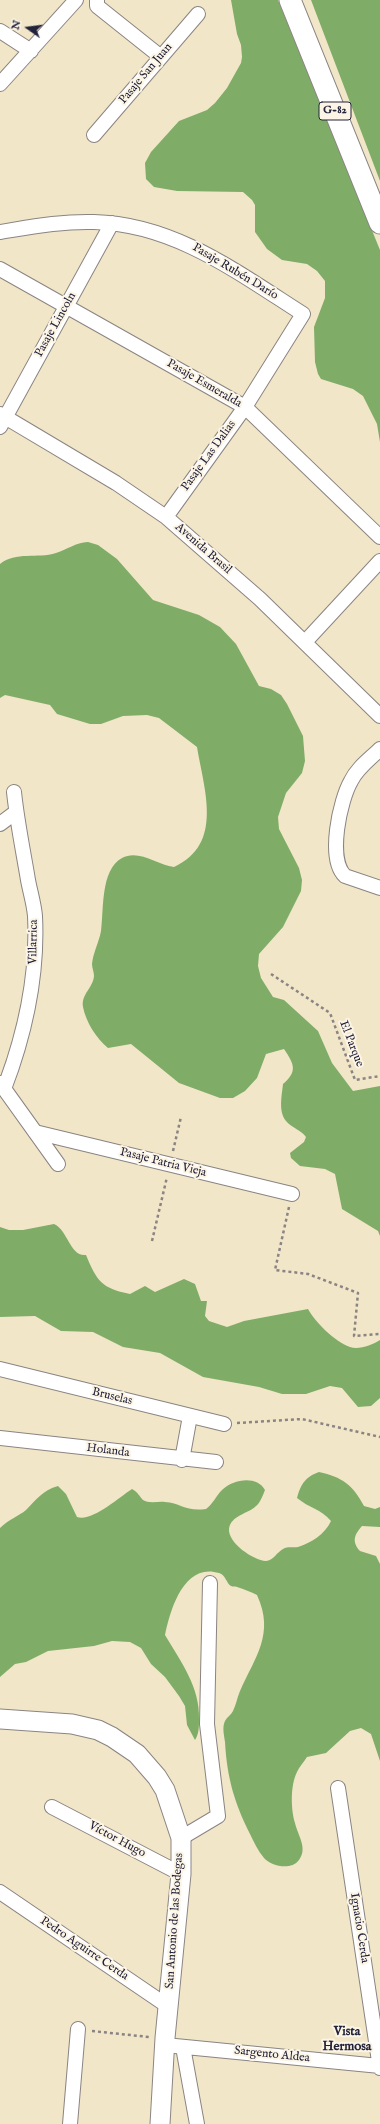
<!DOCTYPE html>
<meta charset="utf-8">
<style>
body{margin:0}
#map{position:relative;width:380px;height:2124px;overflow:hidden;background:#f2e6c9;font-family:"IM FELL English",serif}
canvas{display:block}
.north{position:absolute;left:8px;top:8px;width:40px;height:40px;-webkit-text-stroke:3px #fcf5e5;paint-order:stroke;rotate:284deg;font-size:11px;font-weight:700;line-height:16px;text-align:center;color:#22223b}
.north::after{content:'';display:block;margin:auto;width:14px;height:18px;background:#22223b;clip-path:polygon(50% 0,100% 100%,50% 72%,0 100%)}
</style>
<div id="map">
<canvas width="380" height="2124"></canvas>
<div class="north">N</div>
</div>
<script>
const c = document.querySelector('canvas').getContext('2d');
c.lineJoin = 'round';
function paint(path, color) {
  c.fillStyle = color;
  c.fill(path, 'evenodd');
}
function trace(path, color, width, dash) {
  c.strokeStyle = color;
  c.lineWidth = width;
  c.lineCap = dash ? 'butt' : 'round';
  c.setLineDash(dash || []);
  c.stroke(path);
}
function label(font, color, halo, rows, align = 'center') {
  c.font = font + ' "IM FELL English",serif';
  c.lineWidth = 4;
  c.setLineDash([]);
  c.textBaseline = 'middle';
  c.strokeStyle = halo;
  c.fillStyle = color;
  for (const [text, x, y, turn = 0] of rows) {
    c.save();
    c.translate(x, y);
    c.rotate((+turn || 0) * Math.PI / 180);
    c.textAlign = isNaN(turn) ? turn : align;
    if (halo) c.strokeText(text, 0, 0);
    c.fillText(text, 0, 0);
    c.restore();
  }
}
paint(new Path2D(`
 M231 0H278L380 250V442L377 424 363 396 353 389 321 379 318 374 315 362 314 327 325 298V281L317 271 307 264 282 260 267 249 255 232V205L252 200 243 192 177 191 154 187 146 179 145 163 151 152 179 121 207 110 215 103 227 88 241 63 242 57 241 45 237 34Z
 M311 0H380V181Z
 M88 542 98 545 117 559 153 600 199 615 220 627 236 644 259 686 271 689 281 695 287 704 303 736 305 761 302 773 286 793 278 817 279 829 299 868 302 880 301 891 283 927 259 954 258 966 261 978 273 997 284 1000 318 1031 332 1063 353 1091 380 1086V1236L378 1231 342 1209 335 1174 325 1169 300 1166 291 1158 290 1153 304 1142 306 1137C301 1130 292 1128 286 1121 278 1111 282 1095 283 1084 298 1071 294 1064 284 1049L266 1054 257 1078 245 1091 233 1098H220L179 1083 131 1044 108 1048C96 1038 86 1022 83 1007 81 994 93 988 94 976 94 972 92 968 92 964 93 953 99 942 101 931 104 911 100 870 122 858 139 849 157 865 174 867 224 844 204 790 197 747L159 718 147 715 123 716 101 724H90L57 714 50 705 5 695 0 698V564C16 551 37 559 56 553 68 549 75 543 88 542Z
 M54 1224C68 1230 70 1257 86 1255 97 1281 101 1288 130 1294L145 1286 155 1292 184 1279 195 1284 201 1301H207L205 1316 209 1321 227 1327 244 1321 308 1309C316 1323 334 1341 350 1347 359 1350 372 1345 380 1340V1398L371 1406 358 1407 342 1388 330 1386 306 1394H282L259 1387 203 1377 160 1353 123 1347 93 1332 61 1331 35 1316 0 1317V1227L9 1230H23Z
 M319 1472C342 1477 353 1485 364 1506L375 1509 380 1507V1527L362 1526C355 1534 351 1541 360 1551L376 1556 380 1564V1761L371 1734 361 1728 350 1731 326 1753 307 1757C304 1762 299 1767 297 1772 290 1786 291 1810 295 1823 298 1836 308 1848 299 1860 291 1871 271 1866 264 1858 258 1851 254 1842 250 1834 234 1802 227 1777 225 1742 224 1735 222 1727 225 1721 227 1717 231 1715 233 1711 236 1705 237 1698 240 1691 255 1657 275 1634 257 1595 251 1592 244 1589 237 1587 235 1586 233 1587 231 1586 226 1583 226 1575 219 1573 184 1562 170 1610 165 1635 181 1662 200 1687 199 1719 199 1727 199 1734 195 1740L187 1725 185 1706 179 1696 165 1677 151 1664 141 1648 130 1642 112 1641 94 1646 48 1651 26 1662 15 1664 0 1677V1528C9 1519 19 1516 26 1510 36 1500 43 1490 58 1486L66 1494 77 1517C92 1522 118 1498 132 1489 138 1492 139 1496 143 1500 149 1504 159 1501 165 1502 181 1503 186 1512 206 1509 213 1504 216 1496 222 1490 233 1479 257 1475 265 1490 263 1495 260 1503 256 1506 248 1514 231 1515 229 1529 228 1543 253 1560 266 1561 273 1561 277 1552 283 1549 288 1546 293 1548 298 1547 311 1543 325 1534 331 1521 321 1509 309 1508 297 1498 301 1484 305 1477 319 1472Z`), '#7fad67');
const street = new Path2D(`
 M97 0V6L161 57
 M0 31 31 51
 M0 84 76 0
 M94 135 198 14
 M0 232C31 227 62 221 94 222 174 224 237 272 303 314L245 407 166 517
 M0 269 245 407 380 537
 M0 414 116 483 166 517 260 599 380 716
 M0 427 112 223
 M305 642 380 561
 M380 749C370 759 357 768 351 781 340 800 327 859 345 876L380 888
 M0 824 16 812
 M0 1083 58 1164
 M4 1089C25 1034 38 975 35 916 34 904 30 891 28 880 23 850 17 821 14 792
 M35 1132 292 1194
 M0 1369 224 1424
 M0 1438 216 1462
 M182 1460 190 1416
 M338 1788 380 2068
 M52 1807 181 1874
 M181 1838 218 1816 207 1724 210 1583
 M0 1892 169 2007
 M165 2045 380 2066
 M183 2047 197 2124
 M70 2124 78 2029`);
const secondary = new Path2D(`
 M0 1719 72 1724 98 1730 112 1737 137 1754 157 1777 165 1790 181 1838V1874L165 2038 160 2124`);
const primary = new Path2D(`
 M290 0 380 223`);
trace(street, '#8a8482', 16);
trace(secondary, '#8a8482', 21);
trace(primary, '#8a8482', 23);
trace(new Path2D(`
 M271 974 330 1013 355 1080 380 1076
 M173 1151 181 1117
 M289 1207 275 1270 308 1274 358 1293 354 1336 380 1334
 M152 1241 167 1177
 M237 1423 302 1419 380 1437
 M92 2031 149 2037`), '#8a8482', 2.5, [3, 3]);
trace(street, '#fff', 14);
trace(secondary, '#fff', 19);
trace(primary, '#fff', 21);
for (const [x, y, w] of [
 [335,111,32]
]) {
  const box = new Path2D();
  box.roundRect(x - w / 2, y - 9, w, 18, 3);
  c.fillStyle = '#fcf5e5';
  c.fill(box);
  trace(box, '#22223b', 1);
}
label('bold 11px', '#22223b', null, [
 ["G-82",335,111]
]);
label('12px', '#22223b', '#fcf5e5', [
 ["Pasaje San Juan",146,74,-50],
 ["Pasaje Rubén Darío",235,272,31],
 ["Pasaje Lincoln",56,325,-61],
 ["Pasaje Esmeralda",204,384,30],
 ["Pasaje Las Dalias",209,456,-54],
 ["Avenida Brasil",203,549,41],
 ["Villarrica",34,942,-89],
 ["El Parque",351,1044,69],
 ["Pasaje Patria Vieja",163,1163,14],
 ["Bruselas",112,1397,14],
 ["Holanda",108,1451,7],
 ["Víctor Hugo",117,1840,28],
 ["San Antonio de las Bodegas",175,1921,-86],
 ["Ignacio Cerda",359,1928,81],
 ["Pedro Aguirre Cerda",84,1949,34],
 ["Sargento Aldea",272,2055,6]
]);
label('bold 13px', '#22223b', '#fcf5e5', [
 ["Vista",347,2032],
 ["Hermosa",347,2047]
]);
</script>
